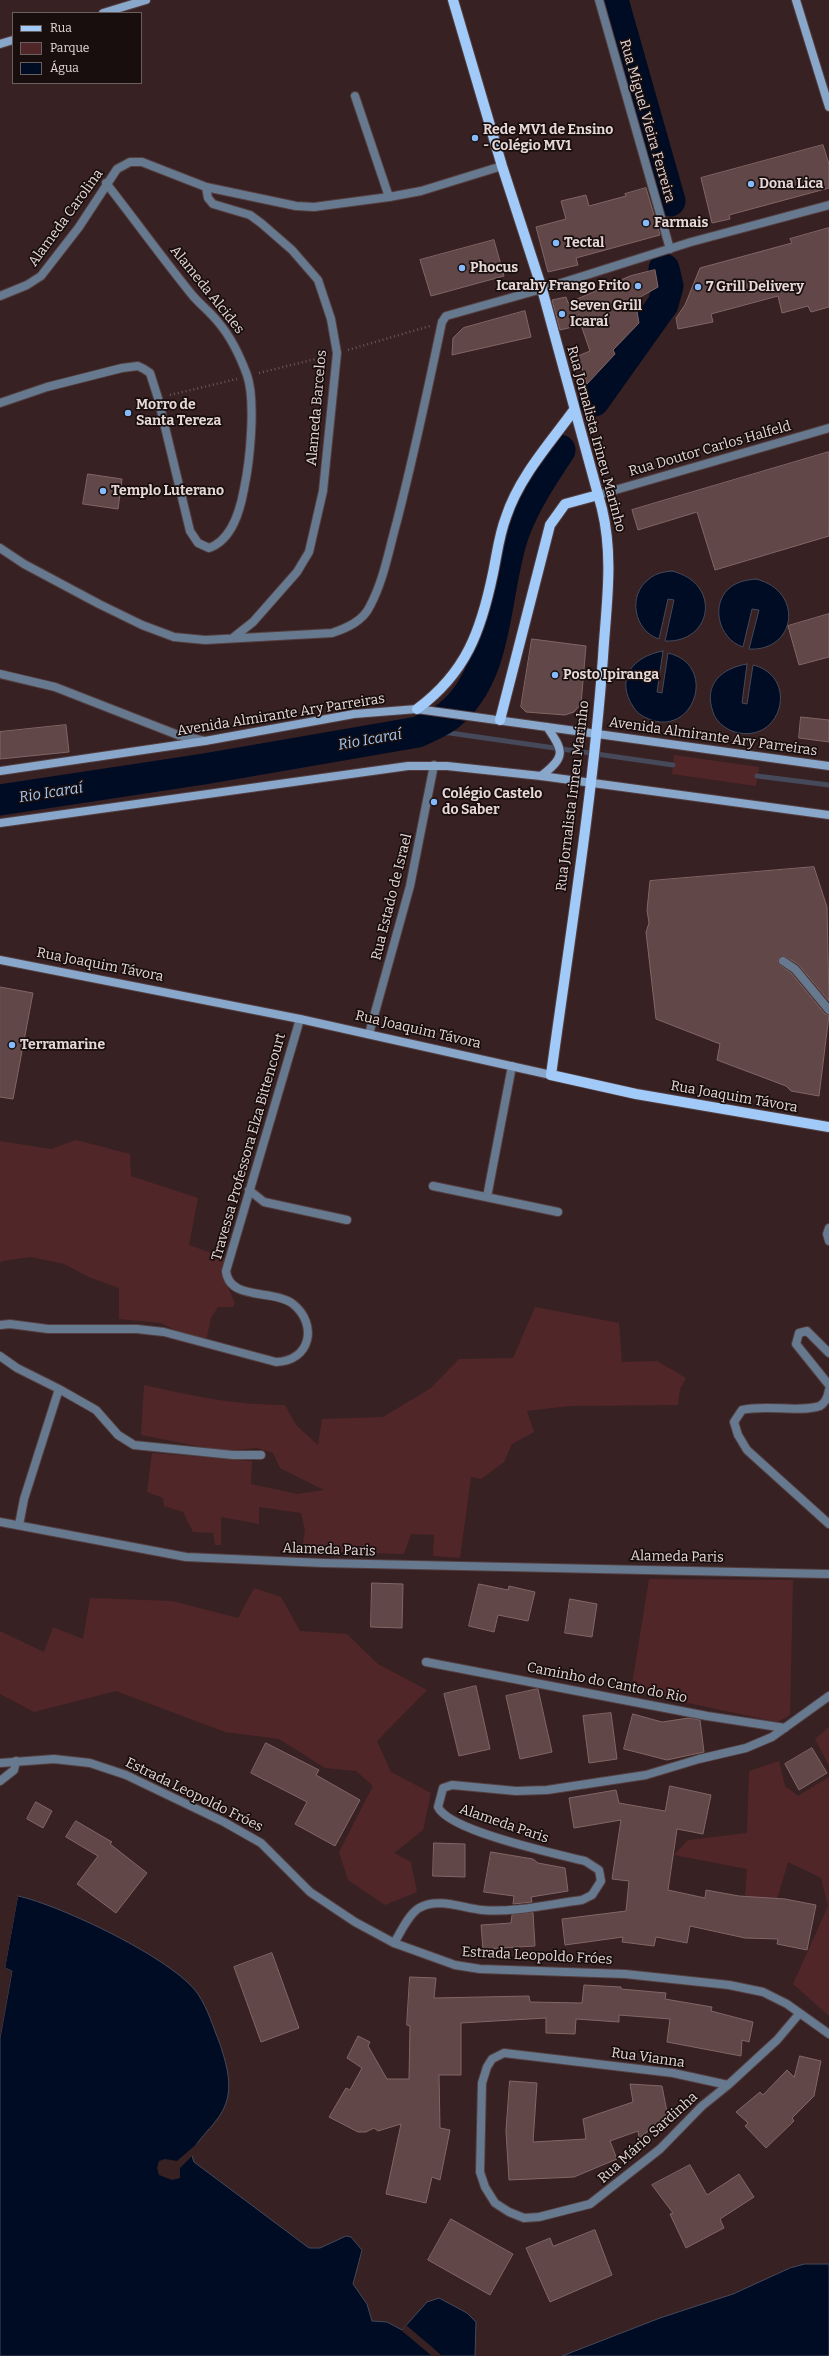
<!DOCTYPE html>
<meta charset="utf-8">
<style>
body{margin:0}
#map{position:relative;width:829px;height:2356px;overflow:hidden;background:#382122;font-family:Bitter,serif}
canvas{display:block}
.legend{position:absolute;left:12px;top:12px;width:130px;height:72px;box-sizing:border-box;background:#180e0e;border:1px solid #6b5e5e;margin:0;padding:5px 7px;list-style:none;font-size:12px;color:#e7d7d7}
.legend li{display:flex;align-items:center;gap:8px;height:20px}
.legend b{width:20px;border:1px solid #6b5e5e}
</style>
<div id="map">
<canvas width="829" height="2356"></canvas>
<ul class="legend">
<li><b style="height:5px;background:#a2caf9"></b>Rua</li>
<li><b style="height:11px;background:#512629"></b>Parque</li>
<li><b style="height:11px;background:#000c23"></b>Água</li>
</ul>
</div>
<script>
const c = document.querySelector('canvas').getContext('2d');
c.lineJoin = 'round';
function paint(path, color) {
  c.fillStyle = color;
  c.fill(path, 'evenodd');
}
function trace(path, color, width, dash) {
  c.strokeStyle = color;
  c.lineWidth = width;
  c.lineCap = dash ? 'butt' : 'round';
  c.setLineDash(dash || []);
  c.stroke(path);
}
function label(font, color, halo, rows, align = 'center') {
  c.font = font + ' Bitter,serif';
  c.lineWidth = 3.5;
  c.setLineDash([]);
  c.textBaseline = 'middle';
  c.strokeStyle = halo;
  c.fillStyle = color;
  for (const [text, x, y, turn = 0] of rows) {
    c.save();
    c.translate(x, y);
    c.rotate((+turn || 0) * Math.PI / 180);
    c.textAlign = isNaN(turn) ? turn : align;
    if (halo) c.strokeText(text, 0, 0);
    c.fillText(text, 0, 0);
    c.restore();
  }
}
paint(new Path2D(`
 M674 755 759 767 756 786 672 774Z
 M76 1140 130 1154 131 1176 198 1198 189 1245 231 1260 227 1285 235 1303 233 1307H218L211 1318 206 1341 183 1334 161 1323 119 1319V1288L89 1277 64 1264 31 1257 2 1261 0 1263V1141L51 1149Z
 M535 1307 619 1323 622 1362 657 1361 686 1378 680 1389 678 1405 569 1406 527 1411 534 1432 512 1444 504 1462 481 1479 471 1477 460 1558 433 1556 434 1535 411 1534 404 1554 302 1551 305 1530 301 1513 259 1507V1524L221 1517V1545H215L213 1533 193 1532 183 1512 164 1506 163 1498 147 1492 152 1453 252 1461 251 1484 297 1494 324 1490 280 1468 273 1453 257 1448 223 1451 141 1435 144 1385C194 1396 234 1405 285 1405L296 1425 318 1445 322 1419 383 1417 431 1388 459 1359 513 1358Z
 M649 1579 793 1580 790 1715 778 1722 631 1691Z
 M254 1588 281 1597 300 1631 347 1634 378 1664 427 1690 377 1741 391 1772 431 1793 423 1830 394 1853 411 1862 417 1892 385 1905 348 1880 339 1852 373 1786 356 1771 325 1768 279 1739 225 1732 116 1691 34 1712 0 1694V1631L44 1652 53 1627 83 1639 90 1598 172 1601 238 1618Z
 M829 1727V1766L815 1739Z
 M779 1761 785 1786 798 1796 829 1777V2016L793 1984 828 1906 821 1878 788 1862 777 1899 745 1897 747 1869 674 1855 688 1840 747 1833 749 1771Z`), '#512629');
const water = new Path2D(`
 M672 571C722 583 713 643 665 641L674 600 668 599 659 639C634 631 627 595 649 579 656 573 663 572 672 571Z
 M756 579C805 591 796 652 749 649L759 610 752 609 743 647C718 639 709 602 732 586 740 581 747 580 756 579Z
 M663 651 657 692 662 693 668 653C717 664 696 735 651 720 644 717 638 714 634 708 614 679 633 656 663 651Z
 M747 664 742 703 747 704 753 665C801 677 781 748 732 731 724 728 715 720 713 712 703 684 722 668 747 664Z
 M18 1896C60 1905 174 1959 198 1994 208 2009 213 2027 220 2044 225 2060 231 2078 228 2095 224 2120 202 2132 191 2153L194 2162 309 2248H320L346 2236 351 2237 362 2250 353 2284 367 2304 372 2321 387 2322 402 2330 427 2302 439 2298 467 2313 476 2322 475 2356H0V2038L12 1971 5 1968Z
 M805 2264H829V2356H562L660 2318 733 2294 790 2268Z`);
paint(water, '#000c23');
trace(water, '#454959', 1);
paint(new Path2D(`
 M16 1896H18L5 1968 12 1971 0 2038V2026L9 1972 3 1968Z
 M200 2141 193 2155 180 2168V2178L172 2180 159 2175 157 2168 159 2161 165 2159 177 2161Z
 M406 2325 432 2347 442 2356H432L402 2331Z`), '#382122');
trace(new Path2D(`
 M418 732 450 733 673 765
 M757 776 829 785`), '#454959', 5);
trace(new Path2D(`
 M613 0 670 201
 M594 401 663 304 668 286 664 269
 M0 800 204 769 418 732C428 727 440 722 448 716 502 674 493 588 515 530 526 501 543 476 560 450`), '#000c23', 31);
const building = new Path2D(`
 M823 145 829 164V188L729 215 730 219 712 223 701 178Z
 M646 188 660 235 576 258 578 265 548 272 536 227 566 219 561 201 586 195 589 206 626 196 625 194Z
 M829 228V307L811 312 808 306 782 313 778 296 711 314 713 322 678 329 676 318 685 305 700 268 792 243 790 239Z
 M494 240 504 276 431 296 420 260Z
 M655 270 658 287 635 300 639 323 613 350 615 354 587 384 578 356 590 351 581 325 560 330 552 300 566 297 568 303 630 276Z
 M525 311 531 337 452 355 453 338 463 328Z
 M829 452V536L715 570 697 512 638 530 632 510Z
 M88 474 122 479 118 509 83 504Z
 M829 614V657L799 665 788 626Z
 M532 639 586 646 581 704 574 712 565 715 526 712 521 707Z
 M801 717 829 720V742L799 738Z
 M66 725 69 752 0 759V732Z
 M814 867 827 907 829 1001 798 964 784 956 779 958 778 961 780 965 791 973 825 1014 829 1015 819 1096 791 1091 786 1086 717 1060 720 1044 656 1019 646 932 649 923 647 910 650 881Z
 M0 987 33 993 13 1099 0 1097Z
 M372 1583 403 1584 402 1628 371 1627Z
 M479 1584 508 1590 509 1586 535 1592 528 1621 498 1615 494 1632 469 1626Z
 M570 1599 597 1604 592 1637 565 1633Z
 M476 1686 490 1749 459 1756 444 1694Z
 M538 1689 552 1752 520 1759 506 1696Z
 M611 1713 617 1759 589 1763 583 1716Z
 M633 1714 662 1722 689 1718 700 1720 704 1752 667 1760 624 1749Z
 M266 1743 319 1770 316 1775 360 1800 335 1846 295 1824 307 1802 251 1773Z
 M812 1748 827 1773 799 1790 785 1764Z
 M670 1786 711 1795 703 1834 677 1829 668 1890 705 1898 706 1890 739 1896 785 1899 816 1905 807 1950 777 1944 778 1939 745 1938 690 1926 687 1943 656 1937 654 1946 622 1942 623 1937 565 1945 562 1919 626 1911 629 1881 612 1879 621 1820 574 1828 569 1798 616 1790 619 1803 665 1811Z
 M36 1802 52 1811 43 1828 27 1819Z
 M76 1821 112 1842 110 1844 147 1873 116 1913 77 1884 98 1856 66 1837Z
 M434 1843 465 1844V1877L433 1876Z
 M491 1852 533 1859 538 1863 565 1868 568 1891 531 1897 532 1902 513 1904 514 1896 484 1892Z
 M533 1913 535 1946 483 1949 481 1925 511 1923 512 1915Z
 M272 1953 299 2028 261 2042 234 1967Z
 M410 1977 436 1978 434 1998 529 1996 530 2002 582 2003 584 1985 621 1987V1989L666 1993 665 1999 712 2007 711 2011 753 2022 749 2042 742 2040 741 2056 667 2042 670 2019 619 2015V2022L576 2019 575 2034 546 2033V2018L461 2023V2075H439L440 2128 450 2130 440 2180 432 2177 426 2203 386 2194 401 2124 378 2131 374 2128 366 2132H358L329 2117 346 2088 350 2090 362 2068 347 2058 358 2036 370 2042 368 2046 387 2079H409L410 2026 407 2025Z
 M800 2056 821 2061 814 2096 792 2118 794 2121 766 2148 745 2126 748 2123 736 2112 760 2092 763 2095 787 2070 794 2077Z
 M510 2081 537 2083 533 2142 586 2139 583 2119 633 2102 630 2084 662 2086 668 2117 639 2138 638 2131 610 2141 617 2159 574 2177 509 2180 506 2131Z
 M690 2165 707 2195 739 2174 754 2197 720 2219 724 2228 686 2248 670 2214 673 2213 652 2185Z
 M451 2219 513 2254 490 2295 428 2260Z
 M595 2230 612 2275 550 2302 526 2248 550 2238 553 2246Z`);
paint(building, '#614747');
trace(building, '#826666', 1);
const service = new Path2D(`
 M355 96 389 197
 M783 961 795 969 829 1010
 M0 1781 14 1770 16 1761`);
const minor = new Path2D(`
 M599 0 670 249
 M206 187 208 198 213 204 250 215 261 223 292 250 318 280 331 319 337 353 323 491 309 552 297 572 253 622 234 637
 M0 296 27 285 41 276 79 227 117 169 130 162H142L206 187 296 206 314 207 389 197 421 191 502 166
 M0 403 47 387 122 368 138 366 144 369 150 373 158 398 190 531 198 543 209 548C232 540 240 511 244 489 250 461 256 401 247 375 240 356 231 337 218 322 211 313 201 305 193 296 163 259 135 220 106 183
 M598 495 829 428
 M0 548 24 564 99 604 142 625 174 637 205 640 332 633C347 628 363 621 370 606 384 580 389 549 397 521 414 455 428 389 442 322L446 316 542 289
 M0 674 55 687 178 735 205 741
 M369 1034 410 886 434 765
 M433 1186 558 1212
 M249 1190 264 1202 347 1220
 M487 1197 512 1066
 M829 1228 827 1234 829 1241
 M0 1325 10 1324 48 1329H137L164 1332 276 1362C311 1361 318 1324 293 1304 274 1289 229 1301 226 1271L300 1019
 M829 1353 807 1331 799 1333 796 1344 829 1385
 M0 1356 17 1368 59 1389 24 1499 19 1525
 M59 1389 96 1410 118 1435 134 1445 233 1455H261
 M829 1390C828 1396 825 1403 820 1406 799 1413 766 1404 742 1410L734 1422 738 1435 747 1450 829 1524
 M0 1522 186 1557 323 1563 829 1574
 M426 1662 707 1716 785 1728
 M394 1943C401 1932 408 1915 419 1908 438 1897 462 1908 482 1910 514 1913 550 1904 582 1900L592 1895 601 1881 599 1870 585 1861C556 1854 449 1831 438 1807L443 1788 452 1785 516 1791 547 1790 646 1775 699 1759 746 1748 772 1737 829 1696
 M728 2085 702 2106 660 2149 590 2204 539 2217 524 2218 509 2212 495 2203 485 2187 480 2172 482 2083 487 2067 492 2059 504 2053 673 2073 728 2085 777 2040 799 2014`);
const tertiary = new Path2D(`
 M542 289 691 242 829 205
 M0 1763 54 1759 90 1763 126 1775 224 1822 261 1843 310 1892 355 1922 394 1943 455 1965 480 1969 625 1974 729 1985 763 1992 787 2004 829 2034`);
const secondary = new Path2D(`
 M796 0 829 107
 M103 13 146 0
 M0 44 13 40
 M0 771 205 741 354 714 417 709 829 766
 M541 776C566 757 564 751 547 727
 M0 823 408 766H447L541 776 829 815
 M0 960 300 1019 551 1075`);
const primary = new Path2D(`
 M453 0 502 166 542 289 602 509C614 558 606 607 603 657 593 796 570 936 551 1075L636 1094 829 1127
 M417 709C466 673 481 631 493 573 497 554 499 535 506 517 519 477 550 443 574 410
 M500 720 550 525 565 504 598 495`);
trace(service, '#543e3f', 10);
trace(minor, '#543e3f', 10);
trace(tertiary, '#543e3f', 10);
trace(secondary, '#543e3f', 10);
trace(primary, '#543e3f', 12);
trace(new Path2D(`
 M348 350 430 326
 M259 373 324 357
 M170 395 237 379`), '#6d5858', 2.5, [1, 3]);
trace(service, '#66798f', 8);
trace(minor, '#66798f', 8);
trace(tertiary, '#66798f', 8);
trace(secondary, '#88a7cb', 8);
trace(primary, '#a2caf9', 10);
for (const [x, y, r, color] of [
 [475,138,4,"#85bbfb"],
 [751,184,4,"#85bbfb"],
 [646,223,4,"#85bbfb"],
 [556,243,4,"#85bbfb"],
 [462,268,4,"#85bbfb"],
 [638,286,4,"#85bbfb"],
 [698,287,4,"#85bbfb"],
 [562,314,4,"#85bbfb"],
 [128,413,4,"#85bbfb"],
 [103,491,4,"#85bbfb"],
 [555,675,4,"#85bbfb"],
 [434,802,4,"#85bbfb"],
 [12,1045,4,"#85bbfb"]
]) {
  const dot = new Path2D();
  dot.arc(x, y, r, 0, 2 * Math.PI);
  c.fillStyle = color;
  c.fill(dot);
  trace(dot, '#180e0e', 1.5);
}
label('14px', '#e7d7d7', '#180e0e', [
 ["Rua Miguel Vieira Ferreira",647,121,74],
 ["Alameda Carolina",66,218,-54],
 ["Alameda Alcides",207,290,51],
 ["Alameda Barcelos",317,408,-85],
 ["Rua Jornalista Irineu Marinho",596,439,75],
 ["Rua Doutor Carlos Halfeld",710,449,-16],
 ["Avenida Almirante Ary Parreiras",281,715,-9],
 ["Avenida Almirante Ary Parreiras",713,737,8],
 ["Rua Jornalista Irineu Marinho",573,796,-83],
 ["Rua Estado de Israel",392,897,-76],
 ["Rua Joaquim Távora",100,965,11],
 ["Rua Joaquim Távora",418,1030,13],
 ["Rua Joaquim Távora",734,1097,10],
 ["Travessa Professora Elza Bittencourt",249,1147,-74],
 ["Alameda Paris",329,1550,2],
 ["Alameda Paris",677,1557,1],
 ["Caminho do Canto do Rio",607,1683,11],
 ["Estrada Leopoldo Fróes",194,1795,26],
 ["Alameda Paris",504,1824,19],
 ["Estrada Leopoldo Fróes",537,1956,3],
 ["Rua Vianna",648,2058,8],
 ["Rua Mário Sardinha",648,2138,-42]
]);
label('bold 14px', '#e7d7d7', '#180e0e', [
 ["Rede MV1 de Ensino",483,130],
 ["- Colégio MV1",483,146],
 ["Dona Lica",759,184],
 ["Farmais",654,223],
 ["Tectal",564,243],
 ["Phocus",470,268],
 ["Icarahy Frango Frito",630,286,"right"],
 ["7 Grill Delivery",706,287],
 ["Seven Grill",570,306],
 ["Icaraí",570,322],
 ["Morro de",136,405],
 ["Santa Tereza",136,421],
 ["Templo Luterano",111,491],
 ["Posto Ipiranga",563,675],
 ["Colégio Castelo",442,794],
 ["do Saber",442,810],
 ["Terramarine",20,1045]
], 'left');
label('italic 15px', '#a2c7f2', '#180e0e', [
 ["Rio Icaraí",370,740,-10],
 ["Rio Icaraí",51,793,-9]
]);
</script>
